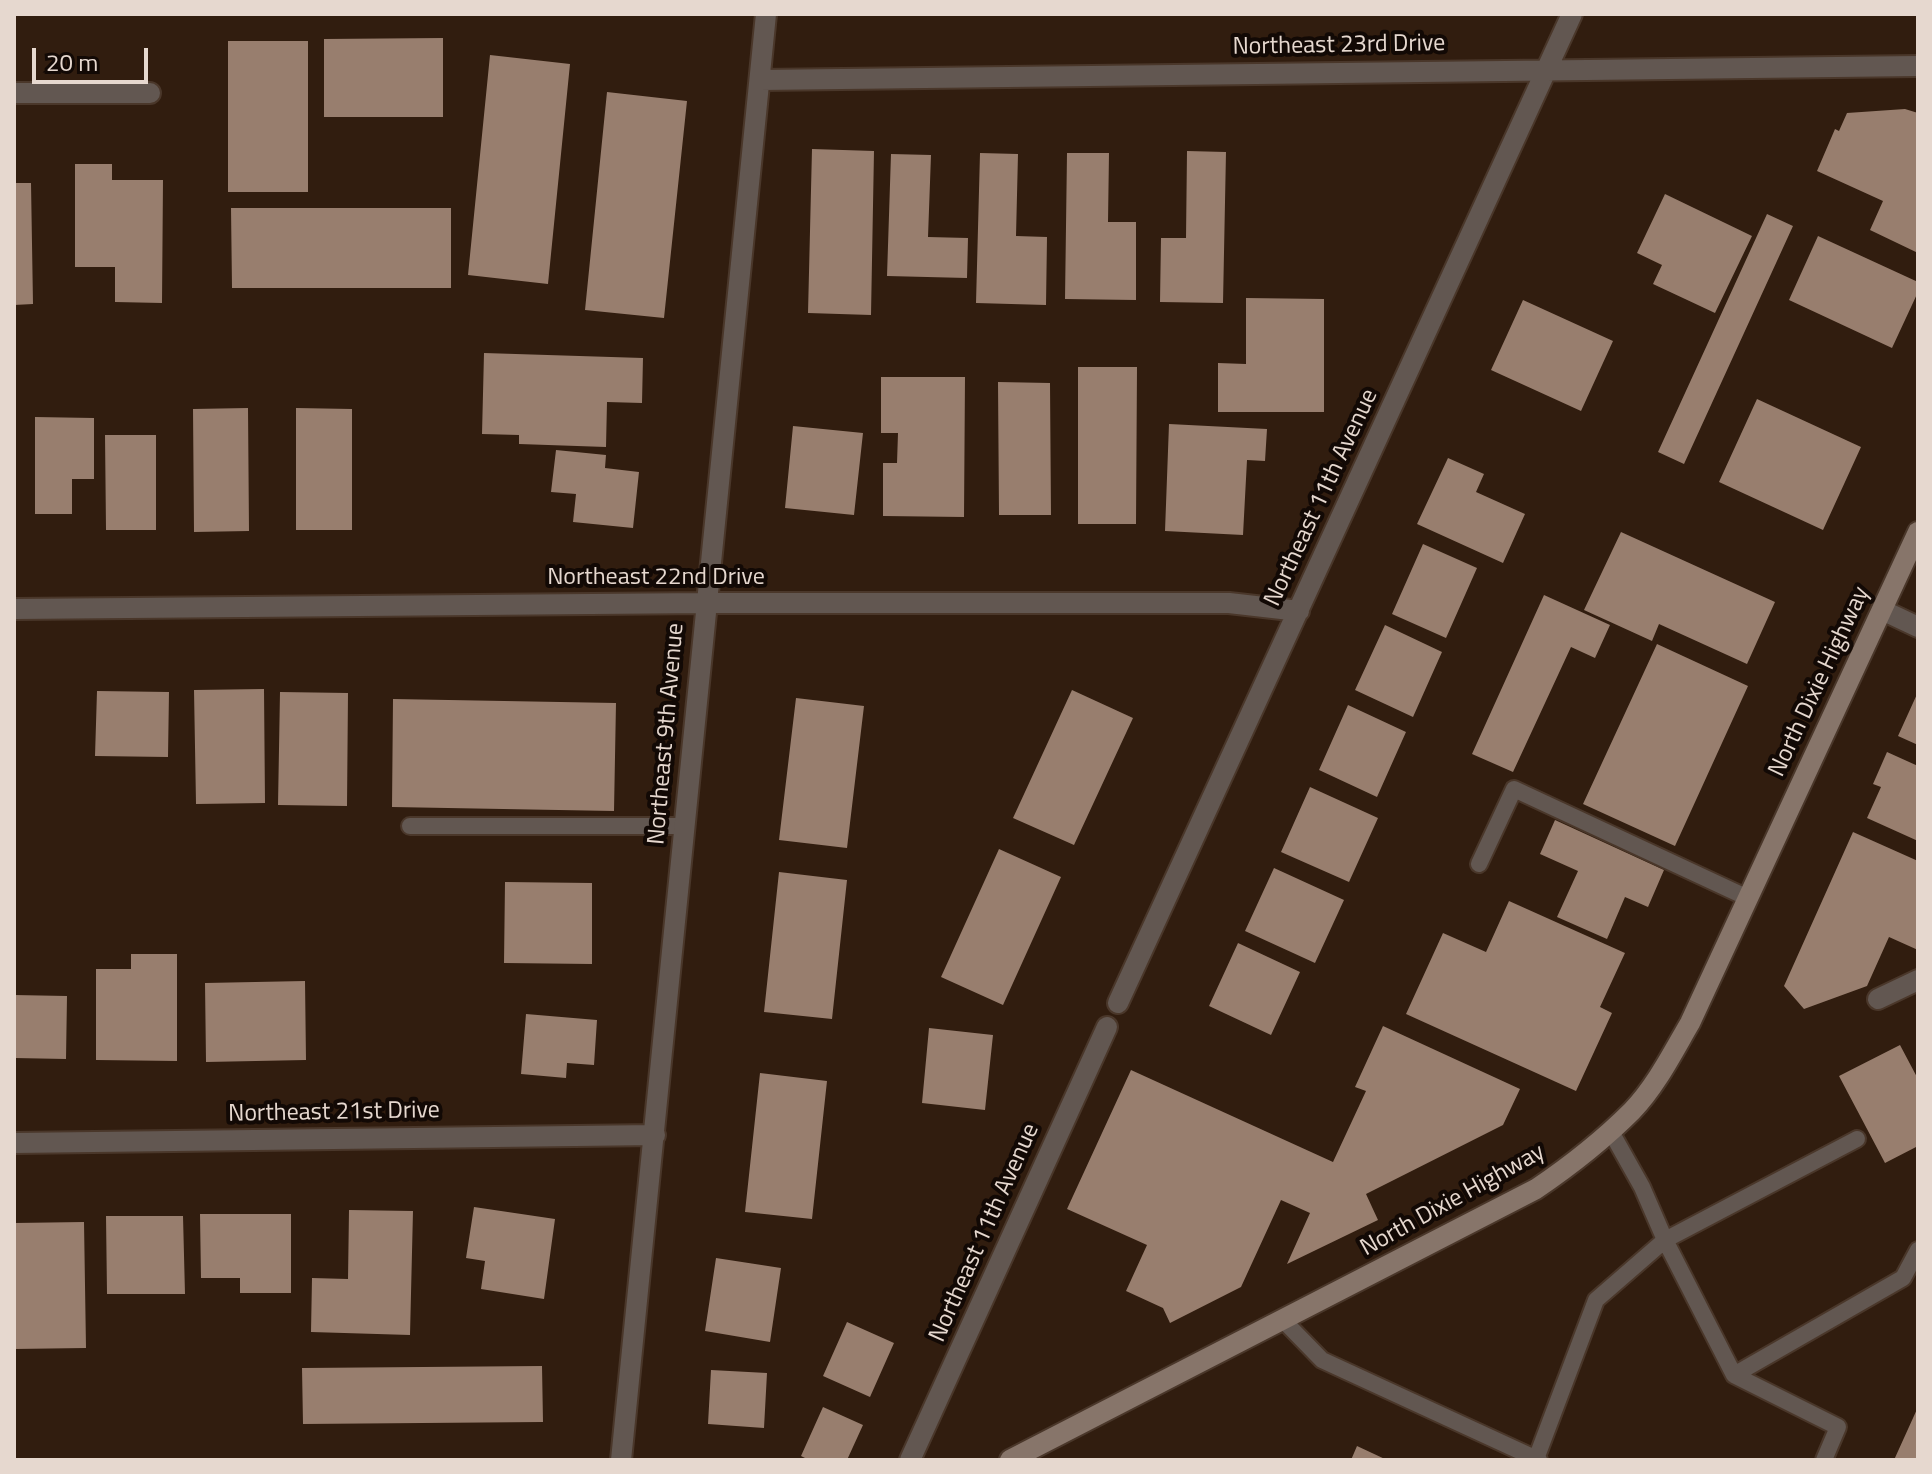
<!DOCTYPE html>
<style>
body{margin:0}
#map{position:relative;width:1932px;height:1474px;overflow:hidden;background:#311d0f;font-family:"Titillium Web",sans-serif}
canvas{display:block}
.frame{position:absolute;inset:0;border:16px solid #e6d8cf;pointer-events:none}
.scale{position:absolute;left:32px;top:48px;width:116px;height:36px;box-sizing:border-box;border:4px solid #e6d8cf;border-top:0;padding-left:10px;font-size:24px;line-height:28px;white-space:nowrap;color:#e6d8cf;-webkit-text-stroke:6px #120905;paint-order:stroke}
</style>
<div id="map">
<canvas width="1932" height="1474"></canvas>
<div class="frame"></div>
<div class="scale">20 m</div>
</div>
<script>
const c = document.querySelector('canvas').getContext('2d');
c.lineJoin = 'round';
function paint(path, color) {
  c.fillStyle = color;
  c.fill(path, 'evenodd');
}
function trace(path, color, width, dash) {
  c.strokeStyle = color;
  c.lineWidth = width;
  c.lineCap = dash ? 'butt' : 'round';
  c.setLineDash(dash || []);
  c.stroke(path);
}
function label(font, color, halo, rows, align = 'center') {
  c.font = font + ' "Titillium Web",sans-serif';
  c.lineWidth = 8;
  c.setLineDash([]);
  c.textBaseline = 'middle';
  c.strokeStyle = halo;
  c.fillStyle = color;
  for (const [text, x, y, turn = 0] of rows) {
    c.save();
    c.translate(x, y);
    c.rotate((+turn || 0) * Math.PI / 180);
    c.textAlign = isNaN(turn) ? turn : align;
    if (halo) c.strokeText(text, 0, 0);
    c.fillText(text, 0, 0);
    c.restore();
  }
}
paint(new Path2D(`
 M443 38V117H324V39Z
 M228 41H308V192H228Z
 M490 55 570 64 548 284 468 275Z
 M607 92 687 101 664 318 585 310Z
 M1905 109 1918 113V253L1870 230 1883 201 1817 171 1835 129 1839 131 1847 113Z
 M812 149 874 151 871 315 808 313Z
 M1187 151 1226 152 1223 303 1160 302 1161 238H1186Z
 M980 153 1018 154 1016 236 1047 237 1046 305 976 303Z
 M1067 153H1109L1108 222H1136V300L1065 299Z
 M891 154 931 155 928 237 968 238 967 278 887 276Z
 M75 164H112V180H163L162 303 115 302V267H75Z
 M14 183H31L33 304 14 305Z
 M1665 194 1752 236 1715 313 1653 284 1662 265 1637 253Z
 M231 208H451V288H232Z
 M1767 214 1793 226 1684 464 1658 452Z
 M1818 236 1918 282V292L1892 348 1789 300Z
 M1246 298 1324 299V412H1218V363L1246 364Z
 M1523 300 1613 341 1581 411 1491 370Z
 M484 353 643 358 642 403 607 402 606 447 519 444V435L482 434Z
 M1078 367H1137L1136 524H1078Z
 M881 377H965L964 517 883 516V463H897L898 433H881Z
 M998 382 1050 383 1051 515H999Z
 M1757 399 1861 447 1823 530 1719 482Z
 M248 408 249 531 194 532 193 409Z
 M296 408 352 409V530H296Z
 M35 417 94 418V479H72V514H35Z
 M1169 424 1267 429 1265 461 1247 460 1243 535 1165 531Z
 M793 426 863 433 854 515 785 508Z
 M105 435H156V530H106Z
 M556 450 606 455 605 468 639 472 633 528 573 522 576 494 551 492Z
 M1448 458 1484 474 1476 492 1525 514 1503 563 1417 524Z
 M1621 532 1775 602 1747 664 1659 624 1652 641 1584 610Z
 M1423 544 1477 568 1446 638 1392 614Z
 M1544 595 1610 625 1595 658 1571 647 1513 772 1472 754Z
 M1385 625 1442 652 1413 717 1355 690Z
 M1657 644 1748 686 1675 846 1583 804Z
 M264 689 265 803 196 804 194 690Z
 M1072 690 1133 718 1074 845 1013 818Z
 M97 691 169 692 168 757 95 756Z
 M280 692 348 693 347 806 278 805Z
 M1918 692V745L1898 736Z
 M796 698 864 706 847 848 779 840Z
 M393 699 616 703 614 811 392 807Z
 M1348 705 1406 732 1377 797 1319 770Z
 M1887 752 1918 766V841L1867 818 1881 787 1873 784Z
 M1310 787 1378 818 1349 882 1281 852Z
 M1555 820 1664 870 1648 907 1625 897 1607 939 1557 917 1578 871 1540 854Z
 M1853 832 1918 861V950L1889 937 1867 986 1804 1009 1784 986Z
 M999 849 1061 877 1003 1005 941 977Z
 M1274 868 1344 900 1315 963 1245 931Z
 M779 872 847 880 832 1019 764 1012Z
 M505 882 592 883V964L504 963Z
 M1509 901 1625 953 1600 1007 1612 1013 1576 1091 1406 1014 1443 933 1486 952Z
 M1238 943 1300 972 1271 1035 1209 1006Z
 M131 954H177V1061L96 1060V969H131Z
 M305 981 306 1060 206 1062 205 983Z
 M14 995 67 996 66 1059 14 1058Z
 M526 1014 597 1020 594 1065 567 1063 566 1078 521 1074Z
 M1383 1026 1520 1089 1503 1125 1366 1194 1378 1220 1287 1264 1310 1213 1281 1200 1241 1287 1170 1323 1163 1308 1126 1291 1147 1245 1067 1209 1131 1070 1333 1162 1366 1091 1355 1087Z
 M929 1028 993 1035 985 1110 922 1103Z
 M1900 1045 1918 1079V1146L1885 1163 1839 1076Z
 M760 1073 827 1081 812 1219 745 1212Z
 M474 1207 555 1219 544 1299 481 1289 485 1261 466 1258Z
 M349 1210 413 1211 410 1335 311 1332 312 1278 348 1279Z
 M200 1214H291V1293H240V1278H201Z
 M106 1216H183L185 1294H107Z
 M84 1222 86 1348 14 1349V1223Z
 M716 1258 781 1268 770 1342 705 1331Z
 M847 1322 894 1343 870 1397 823 1376Z
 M542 1366 543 1422 303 1424 302 1368Z
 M711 1370 767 1373 764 1428 708 1424Z
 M823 1407 863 1425 847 1460H809L801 1456Z
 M1918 1407V1460H1894Z
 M1357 1446 1387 1460H1351Z`), '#987e6e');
const lane = new Path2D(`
 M410 826H684
 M1479 864 1514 789 1748 898
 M1610 1130 1642 1187 1665 1240 1734 1375 1903 1278 1918 1250
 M1283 1320 1322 1360 1539 1460
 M1734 1375 1838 1427 1824 1460
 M1536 1459 1596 1300 1665 1240 1857 1139`);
const street = new Path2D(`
 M760 80 1918 66
 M14 93H150
 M14 609 706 603H1229L1299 611
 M1882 610 1918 627
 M1878 999 1918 980
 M1118 1003 1572 14
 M14 1143 655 1135
 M621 1460 766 14
 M910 1460 1107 1027`);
const secondary = new Path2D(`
 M1010 1460 1536 1189C1570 1166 1603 1140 1632 1111 1656 1086 1673 1052 1690 1023L1918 532`);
trace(lane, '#4a372a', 20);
trace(street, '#4a372a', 24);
trace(secondary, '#4a372a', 24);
trace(lane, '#625751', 16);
trace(street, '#625751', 20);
trace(secondary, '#87756a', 20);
label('24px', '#e6d8cf', '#120905', [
 ["Northeast 23rd Drive",1339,46,-1],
 ["Northeast 11th Avenue",1322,498,-65],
 ["Northeast 22nd Drive",656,578],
 ["North Dixie Highway",1820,682,-65],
 ["Northeast 9th Avenue",667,734,-85],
 ["Northeast 21st Drive",334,1113,-1],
 ["North Dixie Highway",1453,1201,-29],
 ["Northeast 11th Avenue",985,1233,-66]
]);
</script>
